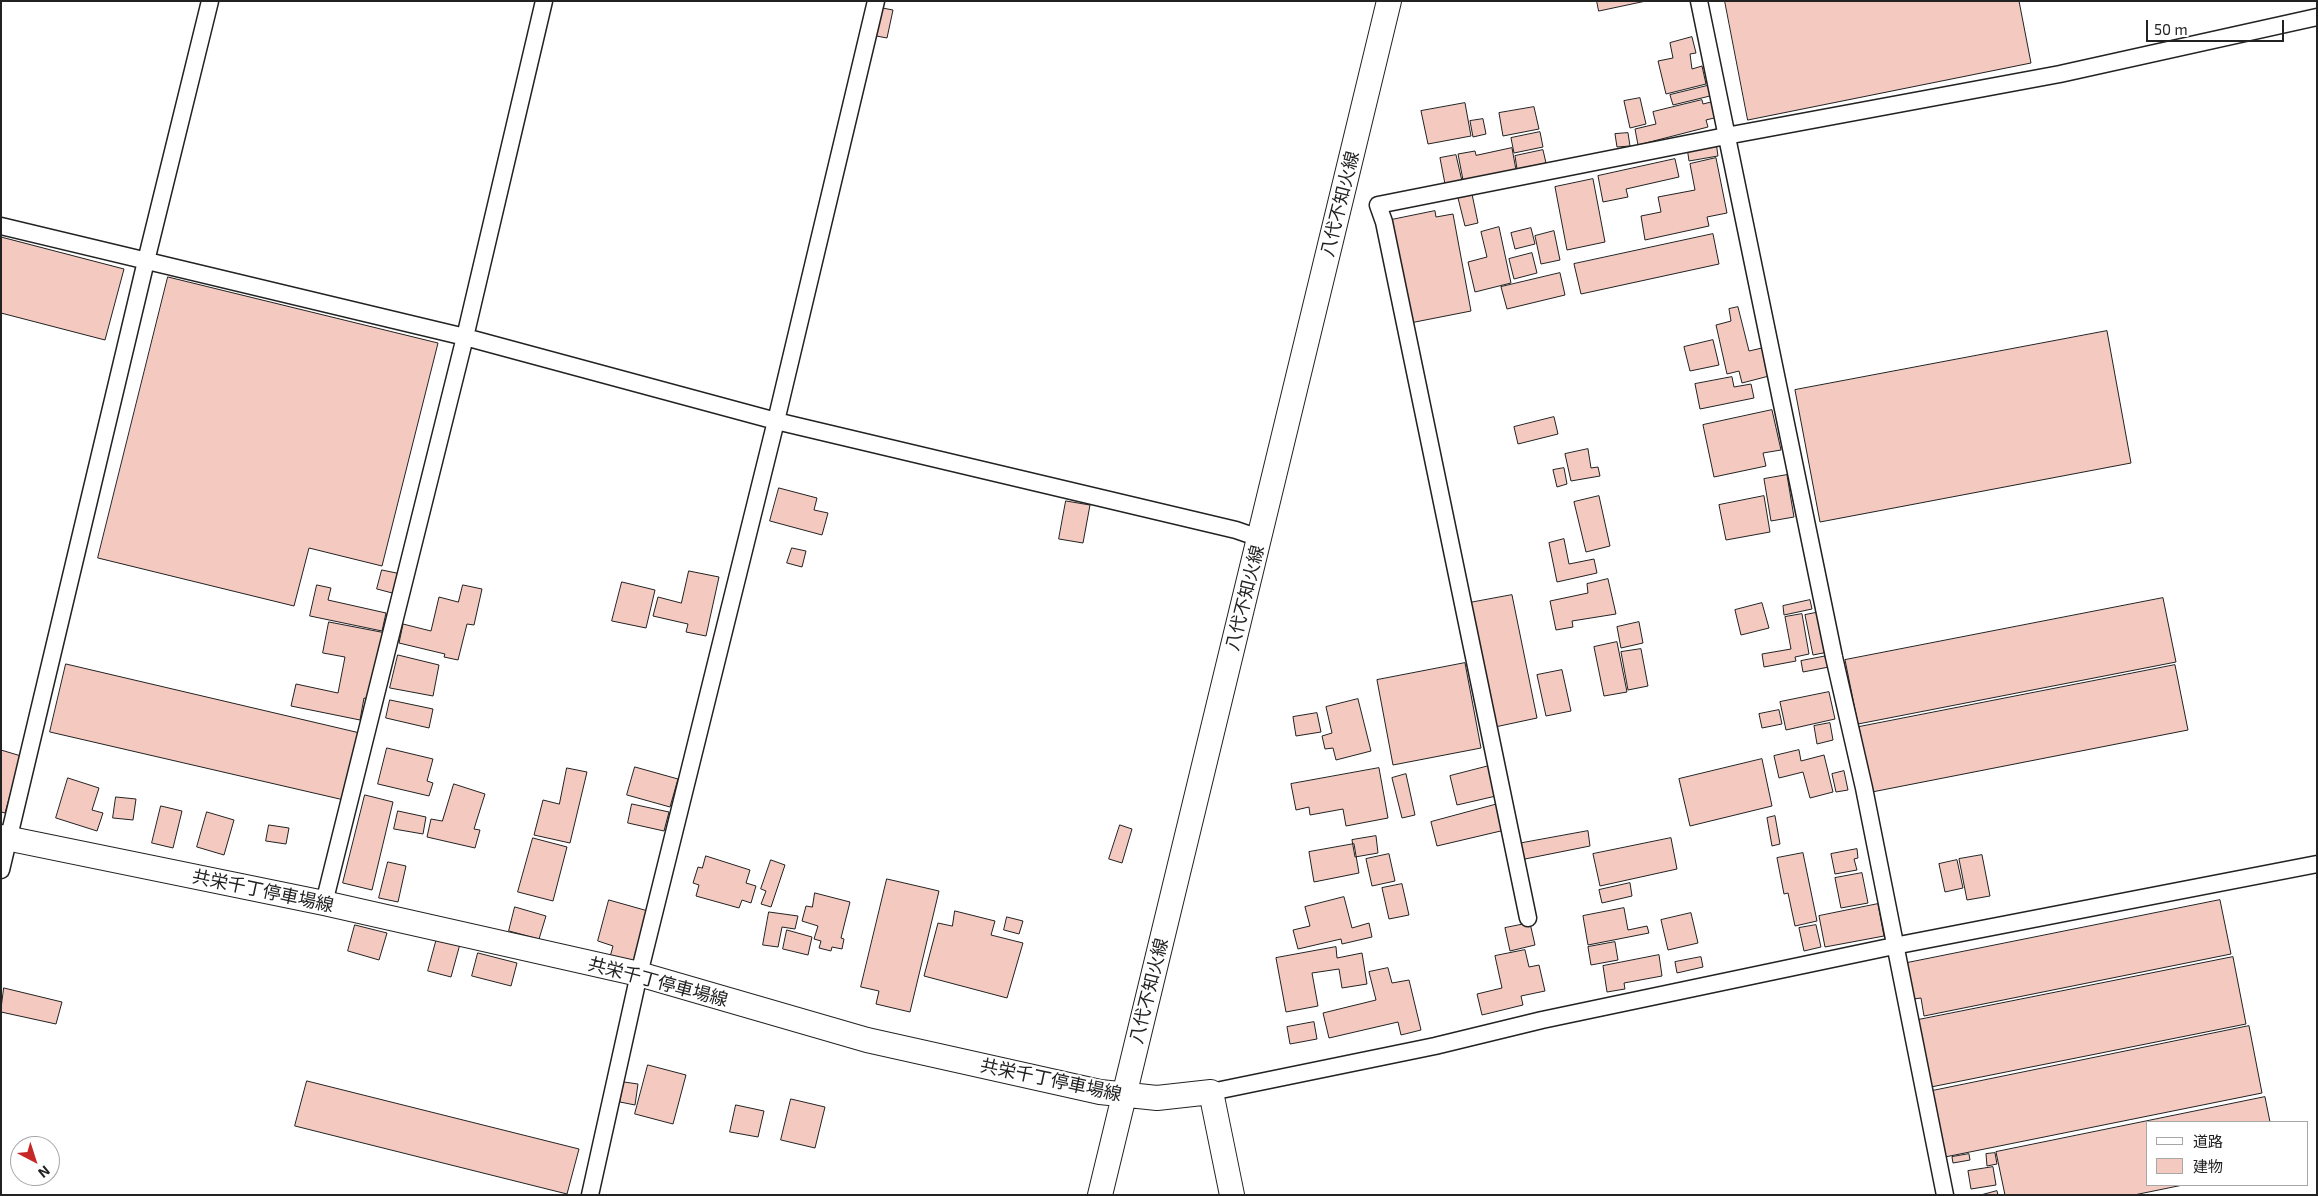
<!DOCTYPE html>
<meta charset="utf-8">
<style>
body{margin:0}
#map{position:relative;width:2318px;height:1196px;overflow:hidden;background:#fff;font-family:"Exo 2","Noto Sans JP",sans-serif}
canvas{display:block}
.frame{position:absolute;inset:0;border:2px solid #222;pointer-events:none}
.legend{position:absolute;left:2146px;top:1121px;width:162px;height:65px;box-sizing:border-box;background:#fff;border:1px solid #a7a7a7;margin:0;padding:6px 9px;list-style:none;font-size:15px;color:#222}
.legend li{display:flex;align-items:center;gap:10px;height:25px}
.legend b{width:25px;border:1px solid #a7a7a7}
.north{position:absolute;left:10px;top:1136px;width:50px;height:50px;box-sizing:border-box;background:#fff;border:1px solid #a7a7a7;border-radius:50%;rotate:140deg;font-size:14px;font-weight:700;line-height:20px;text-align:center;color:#222}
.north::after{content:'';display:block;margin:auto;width:18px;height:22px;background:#c62828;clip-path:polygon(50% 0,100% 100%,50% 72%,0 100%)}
.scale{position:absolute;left:2146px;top:20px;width:138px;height:22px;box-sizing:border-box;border:2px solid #222;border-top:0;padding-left:6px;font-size:15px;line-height:18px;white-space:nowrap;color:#222;-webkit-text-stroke:4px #fff;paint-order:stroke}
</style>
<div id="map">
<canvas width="2318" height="1196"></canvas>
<div class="frame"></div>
<ul class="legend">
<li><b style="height:6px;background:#fff"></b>道路</li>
<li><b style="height:14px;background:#f3c9c0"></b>建物</li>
</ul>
<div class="north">N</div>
<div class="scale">50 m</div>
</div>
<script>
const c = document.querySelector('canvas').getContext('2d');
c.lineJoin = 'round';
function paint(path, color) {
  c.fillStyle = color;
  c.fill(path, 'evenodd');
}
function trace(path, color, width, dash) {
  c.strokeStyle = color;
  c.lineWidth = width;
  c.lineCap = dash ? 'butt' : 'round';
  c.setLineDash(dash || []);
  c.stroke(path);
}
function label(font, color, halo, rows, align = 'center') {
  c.font = font + ' "Exo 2","Noto Sans JP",sans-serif';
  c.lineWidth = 4;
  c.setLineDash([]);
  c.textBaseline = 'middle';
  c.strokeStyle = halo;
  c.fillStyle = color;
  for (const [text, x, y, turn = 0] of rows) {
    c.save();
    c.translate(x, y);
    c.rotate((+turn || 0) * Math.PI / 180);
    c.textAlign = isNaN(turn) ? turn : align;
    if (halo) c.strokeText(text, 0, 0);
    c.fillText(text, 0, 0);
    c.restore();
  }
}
const building = new Path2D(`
 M1597 1H1646L1599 11Z
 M1725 1H2019L2031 63 1748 120Z
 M877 7 893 10 887 38 871 35Z
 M1692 37 1696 53 1690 54 1692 69 1702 66 1706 84 1666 94 1658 61 1673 58 1670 43Z
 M1711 85 1714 95 1673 105 1670 95Z
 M1640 98 1646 124 1630 128 1624 101Z
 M1702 100 1703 104 1715 101 1718 117 1706 120 1708 127 1638 145 1635 129 1656 124 1653 112Z
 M1465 103 1471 136 1428 144 1421 111Z
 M1534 107 1539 129 1503 136 1499 113Z
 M1483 119 1486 134 1473 137 1470 121Z
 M1540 132 1543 147 1514 153 1511 138Z
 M1628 133 1630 146 1617 147 1615 134Z
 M1716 142 1718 156 1689 161 1687 147Z
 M1512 148 1516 170 1463 180 1458 154 1475 151 1476 155Z
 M1543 150 1546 163 1517 169 1515 156Z
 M1456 155 1462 181 1445 184 1440 158Z
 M1716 158 1727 213 1707 217 1709 226 1645 240 1641 216 1661 212 1658 197 1695 190 1690 164Z
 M1675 159 1679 177 1626 189 1628 197 1603 202 1598 176Z
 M1593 179 1605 242 1567 250 1555 187Z
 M1472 194 1478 223 1465 226 1458 198Z
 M1435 211 1436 217 1453 214 1471 311 1410 323 1391 220Z
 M1499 227 1511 283 1475 292 1468 262 1487 257 1481 232Z
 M1531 228 1535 244 1515 249 1511 233Z
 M1554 231 1560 260 1541 264 1535 236Z
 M1713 234 1719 264 1581 294 1574 264Z
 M1 237 124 269 105 340 1 313Z
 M1532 253 1537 273 1514 279 1509 259Z
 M1560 273 1565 295 1507 309 1501 287Z
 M168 277 438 343 382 566 309 548 294 606 98 558Z
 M1738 307 1749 351 1762 348 1769 376 1742 383 1739 371 1727 374 1716 325 1731 321 1729 309Z
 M2107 331 2131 463 1820 522 1795 390Z
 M1713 340 1719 365 1690 371 1684 347Z
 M1732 377 1734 387 1751 384 1754 398 1700 409 1695 384Z
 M1772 410 1781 450 1763 453 1766 466 1714 477 1703 425Z
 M1554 417 1558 434 1518 444 1514 427Z
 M1588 449 1591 468 1598 467 1600 476 1571 481 1565 454Z
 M1564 468 1567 484 1557 487 1553 470Z
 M1787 475 1794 517 1771 521 1764 479Z
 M779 488 817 498 814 510 828 513 822 535 770 521Z
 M1599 496 1610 546 1586 552 1574 502Z
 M1764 496 1770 532 1726 540 1719 505Z
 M1066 501 1090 505 1083 543 1059 539Z
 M1564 539 1569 564 1594 559 1597 573 1557 582 1549 543Z
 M792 548 806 551 802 567 787 563Z
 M382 570 401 574 396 594 377 589Z
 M689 571 719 577 706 636 686 632 688 624 653 616 658 597 681 603Z
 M1608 579 1616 614 1572 621 1573 627 1556 630 1550 601 1588 593 1587 584Z
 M622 582 655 590 646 628 612 621Z
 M317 585 331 588 328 600 386 613 382 631 310 616Z
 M463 585 482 589 474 625 467 624 458 660 444 657 445 654 399 643 403 624 431 631 439 597 458 602Z
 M1512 595 1537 718 1495 727 1469 603Z
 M2163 598 2176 662 1858 724 1845 660Z
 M1810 600 1812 609 1784 615 1783 606Z
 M1762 603 1769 628 1741 635 1735 610Z
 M1820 612 1828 652 1813 655 1805 615Z
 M1802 614 1809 654 1795 657 1796 661 1764 667 1762 654 1791 649 1785 617Z
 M329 622 386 633 373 700 364 698 360 720 291 706 296 684 338 693 345 657 323 653Z
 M1639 622 1643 643 1621 648 1617 627Z
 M1617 642 1627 692 1604 696 1594 647Z
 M1641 649 1648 686 1628 690 1621 652Z
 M398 655 439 665 433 696 390 688Z
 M1827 656 1829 667 1803 672 1801 661Z
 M1465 663 1481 748 1393 765 1377 680Z
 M66 664 360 733 344 800 50 732Z
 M2175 665 2188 730 1872 792 1859 727Z
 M1562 670 1571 711 1546 716 1537 675Z
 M1829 692 1835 719 1786 730 1780 702Z
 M1358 699 1371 751 1336 760 1333 748 1325 749 1322 736 1332 733 1326 707Z
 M390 700 433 709 429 728 386 718Z
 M1779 710 1782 724 1762 728 1759 714Z
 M1317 713 1321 732 1296 736 1293 717Z
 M1830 723 1833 740 1817 744 1814 726Z
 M387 748 433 759 427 781 433 783 429 796 378 784Z
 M1 750 21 756 5 813 1 812Z
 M1799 750 1801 761 1824 755 1833 792 1810 798 1803 772 1779 778 1774 756Z
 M1762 759 1772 806 1690 826 1679 779Z
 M1489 766 1496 796 1457 805 1450 776Z
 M635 767 678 779 670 807 627 795Z
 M567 768 587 772 570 843 534 835 543 800 559 804Z
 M1379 768 1388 818 1346 826 1343 809 1310 815 1309 807 1296 810 1291 784Z
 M1844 771 1848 790 1836 792 1832 774Z
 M1406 774 1415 815 1402 818 1392 778Z
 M68 778 99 788 92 810 103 813 97 831 56 818Z
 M454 784 485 794 474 829 480 830 475 848 427 837 431 819 442 821Z
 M365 795 393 802 372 890 343 883Z
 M116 797 136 799 133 820 113 818Z
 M632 804 669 812 664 831 628 823Z
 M1498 804 1505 830 1437 846 1431 822Z
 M161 806 182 811 173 848 152 843Z
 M398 811 426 817 423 834 394 829Z
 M207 812 234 820 224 855 197 847Z
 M1775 816 1780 844 1772 846 1767 818Z
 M269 825 289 828 286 844 266 841Z
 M1120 825 1132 829 1122 863 1109 859Z
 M1588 831 1590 846 1520 860 1517 844Z
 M1376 836 1378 853 1355 857 1352 840Z
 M533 838 567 847 553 901 518 892Z
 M1671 838 1677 869 1600 886 1593 854Z
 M1354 844 1359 873 1314 882 1309 852Z
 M1857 849 1858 858 1854 859 1857 870 1835 874 1831 854Z
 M1803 853 1817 921 1795 926 1788 893 1784 894 1777 858Z
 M1389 854 1395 881 1372 886 1366 859Z
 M1982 855 1990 896 1967 900 1959 859Z
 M706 856 750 870 746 883 756 886 751 903 742 900 739 908 696 896 699 885 693 883 698 867 702 868Z
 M771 860 785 865 771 907 761 904 766 891 761 889Z
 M1957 860 1963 888 1945 892 1939 864Z
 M388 862 406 866 398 902 379 898Z
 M1862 873 1868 903 1841 908 1835 878Z
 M887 879 939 891 910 1012 876 1004 879 991 861 987Z
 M1630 883 1632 896 1602 903 1599 890Z
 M1402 884 1409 915 1389 919 1382 888Z
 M815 893 850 902 841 938 844 939 842 949 832 947 831 951 819 948 821 941 814 939 818 926 802 921 806 906 812 907Z
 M1344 897 1352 928 1369 923 1372 937 1342 944 1341 939 1298 949 1293 930 1310 926 1305 907Z
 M609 900 648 911 633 964 610 957 613 946 598 941Z
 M2220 900 2231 954 1924 1016 1921 998 1914 999 1907 963Z
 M1878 904 1884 936 1825 947 1819 916Z
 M515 907 546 916 539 939 509 931Z
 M1624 908 1628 930 1647 926 1649 933 1588 945 1583 916Z
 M955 911 995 921 991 935 1023 943 1007 998 924 976 938 923 952 926Z
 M769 912 798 916 795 929 782 927 778 947 763 945Z
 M1691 913 1698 943 1668 950 1661 920Z
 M1007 917 1023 921 1019 934 1004 930Z
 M1530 923 1535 945 1510 951 1505 928Z
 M355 925 387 933 379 960 348 951Z
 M1816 925 1821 947 1804 951 1799 928Z
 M787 930 812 937 808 955 783 949Z
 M437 938 460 944 451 977 428 971Z
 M1615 942 1618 960 1591 965 1588 947Z
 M1336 947 1337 958 1362 953 1367 984 1342 988 1339 969 1312 973 1318 1006 1286 1012 1276 958Z
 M1525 950 1529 967 1539 965 1545 991 1521 996 1523 1005 1482 1015 1477 994 1502 988 1495 956Z
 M478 953 517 963 511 986 472 976Z
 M1659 955 1662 976 1624 983 1625 989 1607 992 1603 966Z
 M1701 957 1703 967 1677 973 1675 962Z
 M2233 957 2246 1024 1931 1087 1918 1020Z
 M1388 968 1392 983 1409 980 1421 1030 1401 1035 1398 1022 1329 1038 1323 1013 1376 1000 1369 972Z
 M4 988 62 1002 56 1024 1 1012Z
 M1314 1022 1317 1039 1290 1044 1287 1027Z
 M2249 1026 2262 1093 1945 1157 1932 1091Z
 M648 1065 686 1075 673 1124 635 1114Z
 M307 1081 579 1149 567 1194 295 1126Z
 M624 1082 638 1084 635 1105 620 1102Z
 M2265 1097 2270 1122H2147V1185H2183L2134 1195H2005L1996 1152Z
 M791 1099 825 1107 815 1148 781 1140Z
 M736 1105 764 1111 758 1137 730 1132Z
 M1995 1153 1997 1164 1987 1166 1986 1154Z
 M1969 1154 1970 1160 1953 1163 1952 1157Z
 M1993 1167 1996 1185 1971 1189 1968 1171Z
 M1997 1191 1998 1195H1981Z`);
paint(building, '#f3c9c0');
trace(building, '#222', 1);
const minor = new Path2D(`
 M1699 1 1834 657 1864 788 1945 1195
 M1 226 465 337 776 421 1236 530 1259 538
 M1 870 146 261 210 1
 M324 903 465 337 544 1
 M1528 918 1384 222 1378 205 1726 136 2060 74 2317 17
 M1211 1092 1435 1046 1542 1020 1894 946 2317 864
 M590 1195 639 974 776 421 876 1`);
const secondary = new Path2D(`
 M1 837 324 903 639 974 867 1040 1100 1092 1157 1098 1211 1092 1232 1195
 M1100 1195 1389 1`);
trace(minor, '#222', 19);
trace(secondary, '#222', 26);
trace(minor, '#fff', 16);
trace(secondary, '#fff', 24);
label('18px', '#222', '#fff', [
 ["八代不知火線",1340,204,-76],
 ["八代不知火線",1245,598,-76],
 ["共栄千丁停車場線",263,891,12],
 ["共栄千丁停車場線",658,982,15],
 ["八代不知火線",1149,991,-76],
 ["共栄千丁停車場線",1051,1080,12]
]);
</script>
